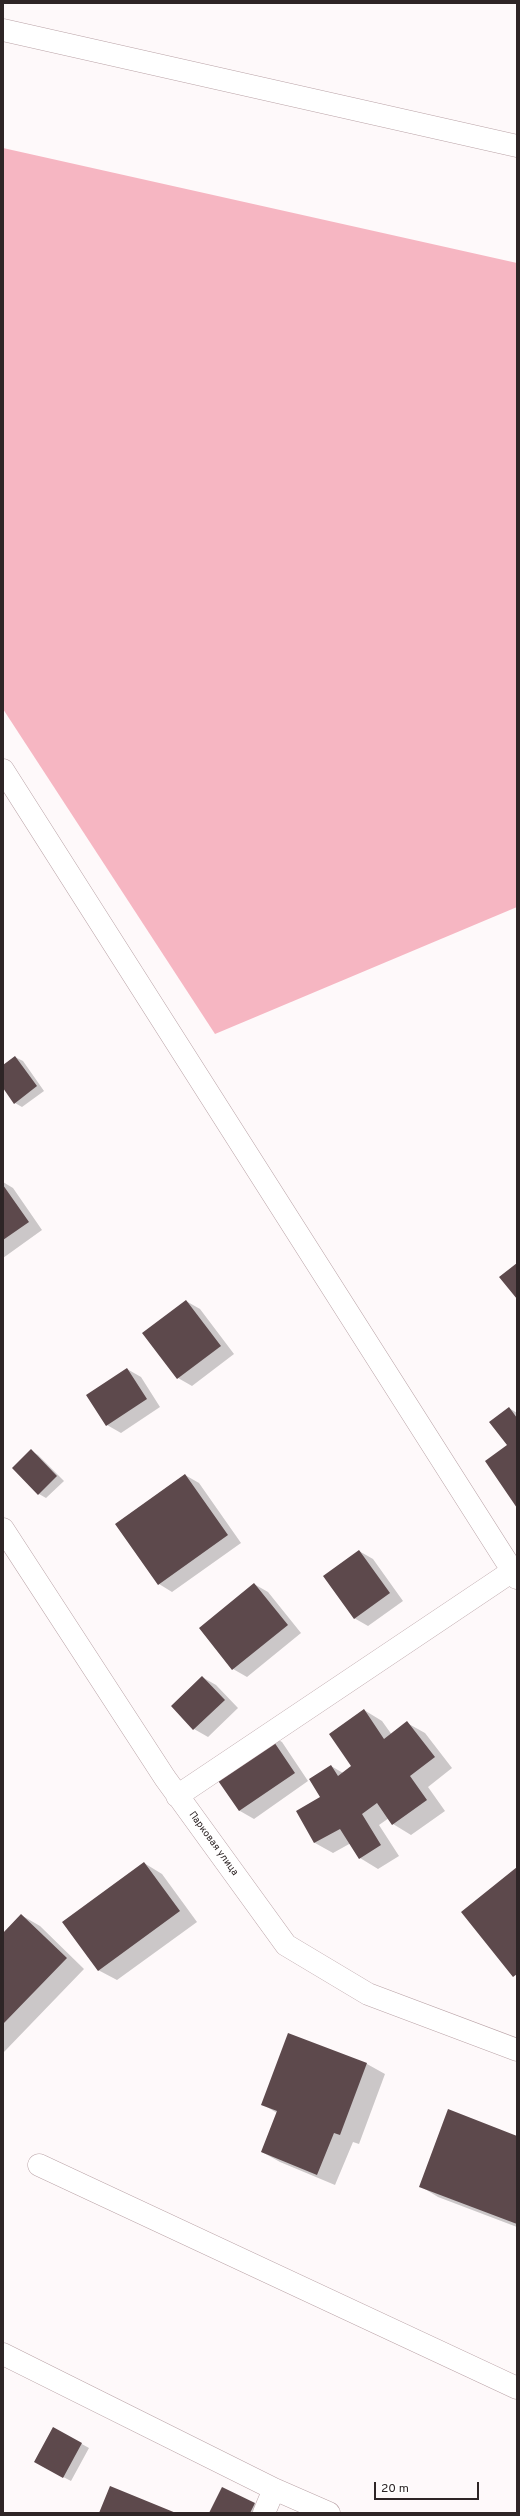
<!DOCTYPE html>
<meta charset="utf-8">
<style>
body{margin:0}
#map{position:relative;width:520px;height:2516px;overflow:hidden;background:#fef9fa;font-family:Overpass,sans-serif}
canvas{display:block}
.frame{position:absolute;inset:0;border:4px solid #2e2526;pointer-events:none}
.scale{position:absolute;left:374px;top:2482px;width:105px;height:18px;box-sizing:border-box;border:2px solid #2e2526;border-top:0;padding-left:5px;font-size:12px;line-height:14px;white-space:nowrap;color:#2e2526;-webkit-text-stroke:3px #fff;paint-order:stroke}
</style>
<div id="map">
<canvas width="520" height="2516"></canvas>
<div class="frame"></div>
<div class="scale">20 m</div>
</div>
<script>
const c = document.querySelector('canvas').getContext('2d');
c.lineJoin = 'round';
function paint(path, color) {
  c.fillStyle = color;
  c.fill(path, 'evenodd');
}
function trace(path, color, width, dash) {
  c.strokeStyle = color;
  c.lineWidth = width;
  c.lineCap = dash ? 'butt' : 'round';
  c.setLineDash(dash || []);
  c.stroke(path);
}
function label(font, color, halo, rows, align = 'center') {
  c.font = font + ' Overpass,sans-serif';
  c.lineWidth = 4;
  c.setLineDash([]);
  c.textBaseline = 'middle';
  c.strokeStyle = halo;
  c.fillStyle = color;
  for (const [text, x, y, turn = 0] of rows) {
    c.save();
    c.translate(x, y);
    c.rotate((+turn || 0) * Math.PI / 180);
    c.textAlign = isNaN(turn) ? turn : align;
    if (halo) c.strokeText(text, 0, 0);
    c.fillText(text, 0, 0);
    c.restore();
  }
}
paint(new Path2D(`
 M3 148 517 263V907L215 1034 3 709Z`), '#f6b6c2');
paint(new Path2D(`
 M15 1057 23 1061 44 1091 22 1107 15 1103 3 1087V1066Z
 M3 1182 13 1188 42 1230 3 1258Z
 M186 1301 200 1309 234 1354 192 1386 178 1378Z
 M127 1369 141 1377 160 1407 121 1433 107 1425 87 1395Z
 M509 1408 517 1413V1506L508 1445Z
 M31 1451 38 1455 64 1481 46 1498 39 1494Z
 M185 1475 199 1483 241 1543 172 1592 159 1584Z
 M359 1551 373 1559 403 1601 368 1626 354 1618Z
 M254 1584 268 1592 301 1633 247 1677 233 1669Z
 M202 1677 216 1685 238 1708 208 1737 194 1729Z
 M364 1710 382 1721 392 1735 407 1723 425 1733 452 1768 428 1787 445 1811 411 1835 393 1824 389 1818 379 1825 399 1856 378 1869 360 1858 351 1843 333 1853 315 1843 297 1812 322 1798 331 1766 343 1773 352 1766Z
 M268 1734 282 1742 308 1781 254 1819 240 1811 214 1772Z
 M144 1863 162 1874 197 1922 117 1980 98 1970Z
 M21 1915 40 1926 84 1969 3 2053V1934Z
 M289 2034 367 2064 385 2074 359 2144 353 2142 335 2185 280 2162 262 2152 277 2113 262 2104Z
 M517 2137V2227L438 2197 420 2186Z
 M53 2428 89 2448 71 2481 42 2466Z
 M255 2504 268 2513H211Z`), '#0003');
paint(new Path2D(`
 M15 1056 37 1086 14 1104 3 1088V1065Z
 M3 1185 29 1222 3 1240Z
 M517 1263V1299L499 1277Z
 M186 1300 221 1346 177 1379 142 1333Z
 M127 1368 147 1399 106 1426 86 1395Z
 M509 1407 517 1418V1508L485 1461 507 1445 489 1422Z
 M31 1449 57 1476 38 1495 12 1468Z
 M185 1474 228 1535 158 1585 115 1524Z
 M359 1550 390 1593 354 1619 323 1576Z
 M254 1583 288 1625 232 1670 199 1628Z
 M202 1676 225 1700 193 1730 171 1706Z
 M364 1709 384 1739 407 1721 435 1757 410 1776 427 1800 392 1825 377 1803 362 1814 381 1845 359 1859 340 1829 314 1843 296 1811 320 1797 309 1779 331 1765 338 1776 351 1766 329 1734Z
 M268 1733 295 1773 239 1811 212 1772Z
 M144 1862 180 1911 98 1971 62 1922Z
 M517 1867V1974L513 1977 461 1912Z
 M21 1914 67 1958 3 2024V1933Z
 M288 2033 367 2063 340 2135 334 2133 317 2175 261 2152 277 2111 261 2105Z
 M448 2109 517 2136V2224L419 2187Z
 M53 2427 82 2443 63 2478 34 2462Z
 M110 2486 176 2513H99Z
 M222 2487 255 2503 250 2513H209Z`), '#5d494c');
const minor = new Path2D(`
 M3 30 517 146
 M3 770 517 1578
 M3 1529 165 1778 286 1945 368 1994 517 2050
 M177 1796 517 1568
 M39 2165 517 2388
 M3 2354 274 2489 329 2513
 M264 2513 274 2489`);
trace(minor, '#baa3a7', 23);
trace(minor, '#fff', 22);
label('10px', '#2e2526', '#fff', [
 ["Парковая улица",213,1844,54]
]);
</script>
